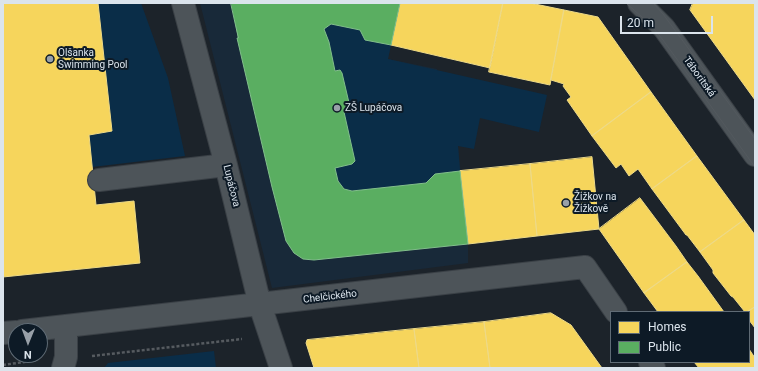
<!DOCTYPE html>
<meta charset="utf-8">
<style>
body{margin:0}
#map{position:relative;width:758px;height:371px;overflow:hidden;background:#1c232a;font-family:Roboto,sans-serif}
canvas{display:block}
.frame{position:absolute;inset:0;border:4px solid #dbe4ec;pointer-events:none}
.legend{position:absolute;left:610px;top:311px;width:140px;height:52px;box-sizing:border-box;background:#0d1a26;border:1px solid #5f6b75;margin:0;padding:5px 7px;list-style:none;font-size:12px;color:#dbe4ec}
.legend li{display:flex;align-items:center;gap:8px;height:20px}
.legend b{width:20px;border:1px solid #5f6b75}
.north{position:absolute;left:8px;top:323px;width:40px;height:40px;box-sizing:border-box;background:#0d1a26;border:1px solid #5f6b75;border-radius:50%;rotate:181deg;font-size:11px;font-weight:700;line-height:16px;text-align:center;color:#dbe4ec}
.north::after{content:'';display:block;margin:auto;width:14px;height:18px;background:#98a0a8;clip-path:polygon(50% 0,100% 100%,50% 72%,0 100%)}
.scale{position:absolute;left:620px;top:16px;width:93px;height:18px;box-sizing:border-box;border:2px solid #dbe4ec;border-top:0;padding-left:5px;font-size:12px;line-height:14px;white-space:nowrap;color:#dbe4ec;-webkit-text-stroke:3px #0d1a26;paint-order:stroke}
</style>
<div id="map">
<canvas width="758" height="371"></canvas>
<div class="frame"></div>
<ul class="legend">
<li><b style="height:11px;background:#f6d55c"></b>Homes</li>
<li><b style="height:11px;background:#5aae61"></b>Public</li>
</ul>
<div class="north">N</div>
<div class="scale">20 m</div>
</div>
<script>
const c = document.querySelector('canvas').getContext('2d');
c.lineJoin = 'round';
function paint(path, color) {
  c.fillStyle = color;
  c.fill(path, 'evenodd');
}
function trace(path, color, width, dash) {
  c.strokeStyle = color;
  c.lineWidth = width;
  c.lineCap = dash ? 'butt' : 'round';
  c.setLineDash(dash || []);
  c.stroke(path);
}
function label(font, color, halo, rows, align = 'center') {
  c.font = font + ' Roboto,sans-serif';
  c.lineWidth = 4;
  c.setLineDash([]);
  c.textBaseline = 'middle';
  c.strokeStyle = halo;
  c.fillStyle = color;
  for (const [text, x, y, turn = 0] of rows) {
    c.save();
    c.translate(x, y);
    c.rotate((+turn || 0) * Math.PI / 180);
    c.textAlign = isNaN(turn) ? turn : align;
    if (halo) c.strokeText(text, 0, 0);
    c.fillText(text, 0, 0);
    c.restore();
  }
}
paint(new Path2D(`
 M200 3H400L388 59 437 69 458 146 468 244V263L272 288Z`), '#182939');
paint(new Path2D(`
 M98 3H141L168 78 185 156 92 167 89 135 112 130Z
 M331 24 360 30 391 45 388 59 547 95 539 132 480 118 474 149 458 146 460 171 435 174 426 183 352 191C339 189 338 179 335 168L352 164 355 161 344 112 348 111 350 107 342 73 340 70 335 71 329 42 324 29Z
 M214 351 216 368H104L108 363Z`), '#0a2d48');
const homes = new Path2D(`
 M3 3H98L112 131 89 135 96 205 134 201 140 263 3 277Z
 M400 3H503L490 68 391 45Z
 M503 3H530L564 10 550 85 489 72Z
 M693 3H755V100L690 10Z
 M564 10 598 17 651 92 592 136 567 100 571 97 563 86 564 84 551 80Z
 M651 92 697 156 652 189 638 169 629 176 621 164 616 168 592 136Z
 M697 156 744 220 700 252 687 235H686L652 189Z
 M592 157 599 229 537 236 530 164Z
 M530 164 537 236 468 244 460 171Z
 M640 198 676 246 687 262 644 293 599 229Z
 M744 220 755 235V307L747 312H745L733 297 731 296 713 273V270L700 252Z
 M687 262 698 276 724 312H658L644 293Z
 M755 307V328L749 320V312H747Z
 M551 313 571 325 602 368H490L484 322Z
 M484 322 490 368H419L414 329Z
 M414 329 419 368H314L306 343 307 340Z
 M749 349 755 358V368H699L694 362H749Z`);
paint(homes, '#f6d55c');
trace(homes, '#eeda87', 1);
const public = new Path2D(`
 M231 3H400L391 45 365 40 360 30 331 24 324 29 329 42 335 71 340 70 342 73 350 107 348 111 344 112 355 161 352 164 335 168 338 181 344 189 352 191 426 183 435 174 460 171 468 244 314 260 303 259 294 253 286 241 272 187 237 38H238Z`);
paint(public, '#5aae61');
trace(public, '#81be8b', 1);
const minor = new Path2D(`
 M183 3 226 165 260 305 281 368
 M639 3 664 28 755 155
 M99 180 226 165
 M22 331 585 267 616 312
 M3 333 16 332
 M650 362 654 368
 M63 368 66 357V326`);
trace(minor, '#3a4046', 24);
trace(new Path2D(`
 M92 356 242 339
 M3 365 38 360`), '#565b60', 2.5, [3, 2]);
trace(minor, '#4d5459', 22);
trace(new Path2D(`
 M626 3 650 24 663 40 755 167
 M653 3 663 14 755 139`), '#53595e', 1);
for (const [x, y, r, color] of [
 [50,59,4,"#98a0a8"],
 [337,108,4,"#98a0a8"],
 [566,203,4,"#98a0a8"]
]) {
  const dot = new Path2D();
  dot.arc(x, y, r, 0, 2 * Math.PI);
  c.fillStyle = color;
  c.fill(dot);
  trace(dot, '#0d1a26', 1.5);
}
label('10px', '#dbe4ec', '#0d1a26', [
 ["Olšanka",58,53],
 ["Swimming Pool",58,65],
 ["ZŠ Lupáčova",345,108],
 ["Žižkov na",574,197],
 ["Žižkově",574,209]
], 'left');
label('10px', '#dbe4ec', '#0d1a26', [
 ["Táboritská",699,77,54],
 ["Lupáčova",231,186,76],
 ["Chelčického",330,297,-7]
]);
</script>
